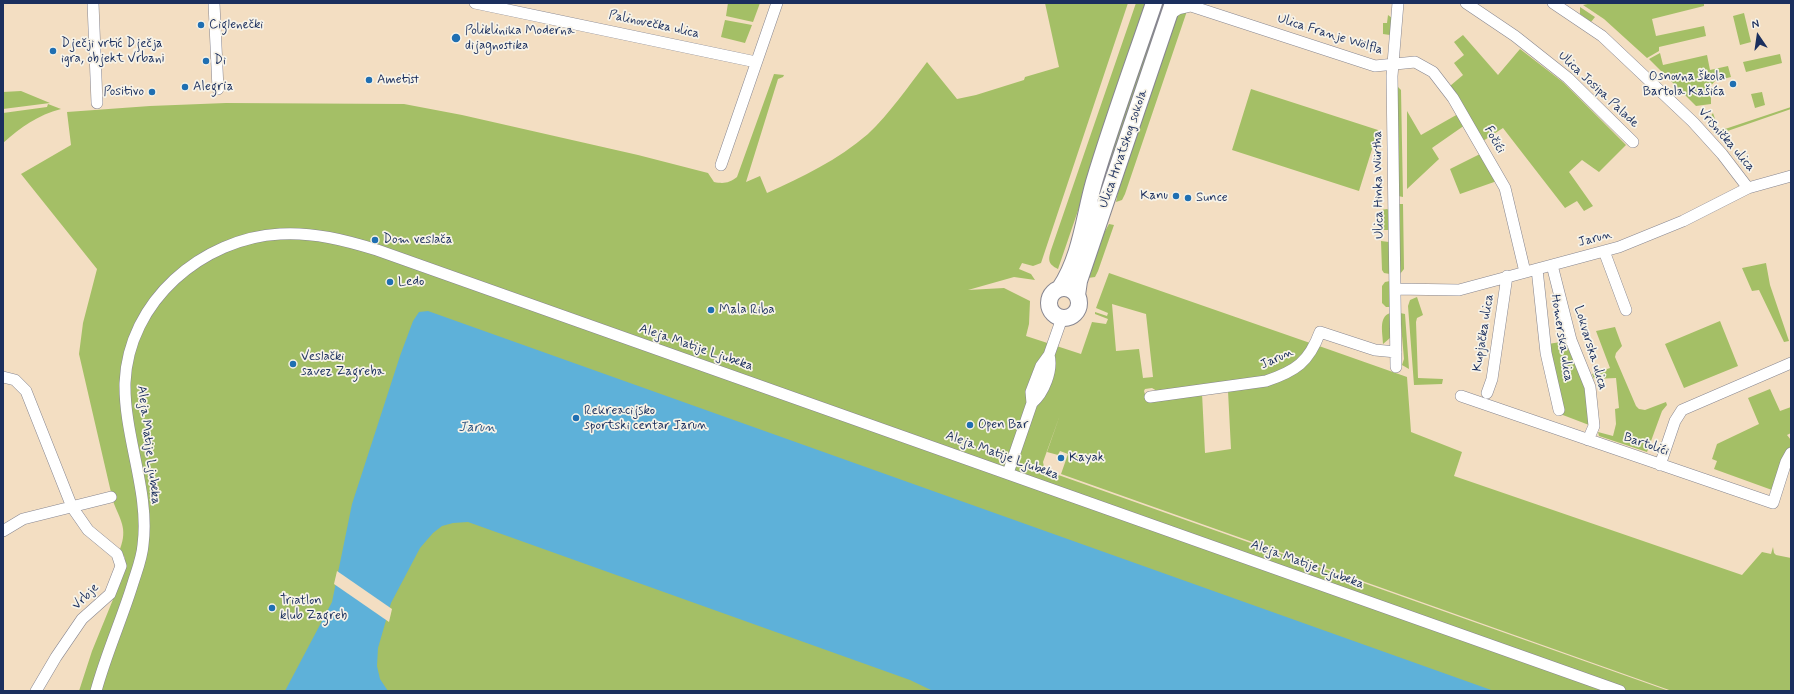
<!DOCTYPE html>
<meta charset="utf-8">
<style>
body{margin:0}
#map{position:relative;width:1794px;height:694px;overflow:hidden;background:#f3dec2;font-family:Mynerve,sans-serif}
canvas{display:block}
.frame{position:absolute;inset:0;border:4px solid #1b2f5e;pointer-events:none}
.north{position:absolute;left:1738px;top:16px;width:40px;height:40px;-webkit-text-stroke:3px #f7f3e8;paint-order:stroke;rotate:347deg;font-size:11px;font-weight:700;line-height:16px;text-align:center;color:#1b2f5e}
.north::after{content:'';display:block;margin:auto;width:14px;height:18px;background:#1b2f5e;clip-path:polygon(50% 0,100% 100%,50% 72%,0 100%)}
</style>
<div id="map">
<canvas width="1794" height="694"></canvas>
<div class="frame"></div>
<div class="north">N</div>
</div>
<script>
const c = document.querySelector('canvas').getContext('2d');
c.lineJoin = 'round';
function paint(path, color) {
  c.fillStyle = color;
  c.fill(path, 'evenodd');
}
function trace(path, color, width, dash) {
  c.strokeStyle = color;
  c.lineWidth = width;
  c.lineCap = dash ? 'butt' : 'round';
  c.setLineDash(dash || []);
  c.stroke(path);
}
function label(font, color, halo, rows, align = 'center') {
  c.font = font + ' Mynerve,sans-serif';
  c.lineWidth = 3.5;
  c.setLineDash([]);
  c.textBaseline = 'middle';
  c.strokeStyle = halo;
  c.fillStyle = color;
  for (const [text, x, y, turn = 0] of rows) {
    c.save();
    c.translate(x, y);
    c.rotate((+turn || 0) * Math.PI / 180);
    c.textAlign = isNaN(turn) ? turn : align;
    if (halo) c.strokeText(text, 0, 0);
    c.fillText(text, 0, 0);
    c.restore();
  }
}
paint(new Path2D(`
 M728 3H760L753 22 726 16Z
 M1045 3H1128L1041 263 1033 266 1022 263 1019 269 1031 274 1035 280 1014 277 968 290 1004 288 1030 301 1029 324 1026 336 1081 354 1092 322 1106 324 1108 319 1095 314V312L1107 316 1108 313 1096 308 1109 273 1313 344C1300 365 1280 374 1256 380L1167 391H1157L1152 388 1145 389 1144 391 1147 401 1202 393 1205 453 1231 449 1228 391C1264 384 1299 379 1319 346L1407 377 1411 432 1462 452 1454 476 1742 575 1762 552 1771 554 1773 547 1774 553 1776 555 1791 558V691H1672L1061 474 1068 454 1060 451 1058 455 1047 452 1060 415 1043 462 1044 467 1050 472 1669 691H79L92 651 114 597 125 558 120 549C128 528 120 520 113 501L79 354 83 323 97 269 21 174 71 145 67 112 150 106 226 103 404 104 462 115 638 155 708 173 714 182C724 184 729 183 737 177L774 74 784 75 783 77 778 79 746 182 760 176 767 193C802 177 838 160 868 134 890 113 908 87 927 62L957 99 976 95 1024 80 1025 77 1059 67ZM1112 304 1146 314 1153 377 1143 378 1139 349 1116 351Z
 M1136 3H1149L1058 269C1048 264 1048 260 1051 250Z
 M1160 3H1168L1084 241 1092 211Z
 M1592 3H1704V6L1652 19 1656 36 1704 26 1706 36 1659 47V51L1647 58 1604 19 1583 5Z
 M1580 7 1595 17 1591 22 1580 14Z
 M1187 11 1125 194 1122 200 1116 202 1118 191 1173 20 1178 14Z
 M1744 13 1751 42 1740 45 1733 16Z
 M1388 15 1392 18 1390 35 1383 34V23H1387Z
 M725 20 752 25 745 43 721 37Z
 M1463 35 1498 75 1520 49 1564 83 1626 145 1599 172 1582 160 1569 172 1593 206 1584 211 1577 201 1565 208 1503 128 1483 141 1450 86 1463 75 1454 63 1464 55 1454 42Z
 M1660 53 1663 65 1707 55 1710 70 1728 66 1731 77 1715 81 1708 89 1711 93V104L1696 106 1649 59Z
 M1780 54 1782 63 1746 72 1743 62Z
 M1397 86 1401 90 1403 197 1398 196Z
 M1251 89 1378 130 1359 191 1232 150Z
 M21 91 50 103 3 109V92Z
 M1762 92 1765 105 1755 108 1751 94Z
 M48 104 61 109C38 115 21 127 3 143V113L47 107Z
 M1791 107V109L1716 135 1709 125 1710 117 1713 113 1719 131Z
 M1407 111 1421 135 1458 114 1465 125 1432 148 1439 159 1407 189Z
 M1482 153 1497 181 1460 194 1450 169Z
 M1398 204H1403L1404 269 1400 274Z
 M1387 209 1389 210V230H1381V210Z
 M1109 224 1114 225 1098 271 1095 277 1088 278C1089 260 1100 240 1109 224Z
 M1381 241 1389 242 1390 274 1384 273 1382 270Z
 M1766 263 1770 285 1789 341 1784 342 1759 290 1752 291 1742 268Z
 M1390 281V307H1386L1382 303V286L1385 282Z
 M1417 297 1423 315 1417 318 1416 322 1418 378 1443 379 1442 384 1414 385 1408 306 1410 300Z
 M1390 313V338L1383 344C1383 334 1378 317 1390 313Z
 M1400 313 1405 314 1409 369 1402 365 1404 359Z
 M1720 321 1738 366 1684 388 1665 344Z
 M1615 327 1622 346 1616 353 1615 357 1636 406 1639 409 1645 410 1666 402 1667 405 1662 411 1647 452 1599 436 1598 432 1613 436 1616 424 1615 409 1619 408 1616 378 1594 379 1592 374 1610 368 1596 331Z
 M1567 341 1586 392 1589 425 1555 412 1548 344Z
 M1770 389 1780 411 1791 407V433L1787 435 1791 440V448L1772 490 1714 469 1717 461 1712 459 1717 444 1759 424 1748 398Z`), '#a4bf66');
paint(new Path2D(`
 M428 311 1494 691H933L910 680 468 522 453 523 442 526 433 533 420 548 391 603 378 648 377 666 380 679 388 691H285L332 602 352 504 400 356 413 321 419 312Z`), '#5eb1d9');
paint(new Path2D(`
 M337 571 392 609 389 622 334 584Z`), '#f3dec2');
const street = new Path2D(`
 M93 3 97 103
 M214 3 218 89
 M475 3 756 62
 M1466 3 1515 36 1568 78 1633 142
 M1553 3 1602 36 1693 122 1722 154 1748 188
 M1170 14 1178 9 1191 6 1375 66 1415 62 1433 72 1453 98 1505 188 1525 272
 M721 165 777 3
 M1604 251 1626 310
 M1552 265 1571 340 1590 387 1594 426 1588 440
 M1537 269 1546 353 1559 410
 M1395 289 1459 290 1619 247 1683 221 1748 188 1791 176
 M1396 367 1392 76 1398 3
 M3 377 15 380 26 391 72 507 88 530 117 554 121 566 110 594 82 619 56 657 36 691
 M1487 393 1492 379 1507 276
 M1461 396 1773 503 1786 462 1791 453
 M1150 397 1266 381C1296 371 1309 362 1320 332L1375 350 1396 352
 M1032 403C1044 393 1053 370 1049 355
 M1660 465 1675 421 1682 410 1791 363
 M1008 473 1032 403 1031 392 1041 366 1049 355 1062 318
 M3 531 23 519 111 497
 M96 691C106 654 122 619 133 583 137 570 142 558 143 545 150 492 124 437 125 383 128 301 203 238 280 234 313 232 345 240 377 250L1620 691`);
const secondary = new Path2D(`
 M1060 288C1081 256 1084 217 1094 182 1112 122 1134 62 1154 3
 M1049 303a15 15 0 1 1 30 0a15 15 0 1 1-30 0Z
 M1077 295 1079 281 1173 3`);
trace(street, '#878690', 12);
trace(secondary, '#878690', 18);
trace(street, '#fff', 11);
trace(secondary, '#fff', 16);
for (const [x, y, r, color] of [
 [201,25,4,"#1f6fb2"],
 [456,38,5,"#1f6fb2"],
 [53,51,4,"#1f6fb2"],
 [206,61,4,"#1f6fb2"],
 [369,80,4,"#1f6fb2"],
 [1733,84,4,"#1f6fb2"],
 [185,87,4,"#1f6fb2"],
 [152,92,4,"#1f6fb2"],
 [1176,196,4,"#1f6fb2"],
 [1188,198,4,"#1f6fb2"],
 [375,240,4,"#1f6fb2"],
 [390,282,4,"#1f6fb2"],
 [711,310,4,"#1f6fb2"],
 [293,364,4,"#1f6fb2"],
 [576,418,4,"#1f6fb2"],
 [970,425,4,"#1f6fb2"],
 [1061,458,4,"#1f6fb2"],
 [272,608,4,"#1f6fb2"]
]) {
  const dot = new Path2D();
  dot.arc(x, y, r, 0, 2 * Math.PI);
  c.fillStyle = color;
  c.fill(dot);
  trace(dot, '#f7f3e8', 1.5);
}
label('13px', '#1b2f5e', '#f7f3e8', [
 ["Ciglenečki",209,25],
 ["Poliklinika Moderna",465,31],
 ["dijagnostika",465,46],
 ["Dječji vrtić Dječja",61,44],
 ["igra, objekt Vrbani",61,59],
 ["Di",214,61],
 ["Osnovna škola",1725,77,"right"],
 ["Bartola Kašića",1725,92,"right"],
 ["Ametist",377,80],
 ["Alegria",193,87],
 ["Positivo",144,92,"right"],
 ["Kanu",1168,196,"right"],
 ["Sunce",1196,198],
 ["Dom veslača",383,240],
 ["Ledo",398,282],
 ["Mala Riba",719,310],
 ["Veslački",301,357],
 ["savez Zagreba",301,372],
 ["Rekreacijsko",584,411],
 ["sportski centar Jarun",584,426],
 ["Open Bar",978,425],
 ["Kayak",1069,458],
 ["Triatlon",280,601],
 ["klub Zagreb",280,616]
], 'left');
label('13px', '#1b2f5e', '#f7f3e8', [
 ["Palinovečka ulica",654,25,12],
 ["Ulica Franje Wölfla",1330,35,17],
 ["Ulica Josipa Palade",1598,90,43],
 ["Fočići",1494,140,60],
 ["Vrisnička ulica",1726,140,49],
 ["Ulica Hrvatskog sokola",1124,149,-71],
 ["Ulica Hinka Würtha",1379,185,-91],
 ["Jarun",1595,239,-15],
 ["Kupjačka ulica",1484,333,-81],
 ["Homerska ulica",1561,338,81],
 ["Aleja Matije Ljubeka",696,348,19],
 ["Lokvarska ulica",1590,348,73],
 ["Jarun",1277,359,-25],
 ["Aleja Matije Ljubeka",148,445,83],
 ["Bartolići",1646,445,19],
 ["Aleja Matije Ljubeka",1002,456,20],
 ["Aleja Matije Ljubeka",1307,565,20],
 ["Vrbje",86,597,-45]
]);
label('italic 14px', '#2f5683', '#f7f3e8', [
 ["Jarun",477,428]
]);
</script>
